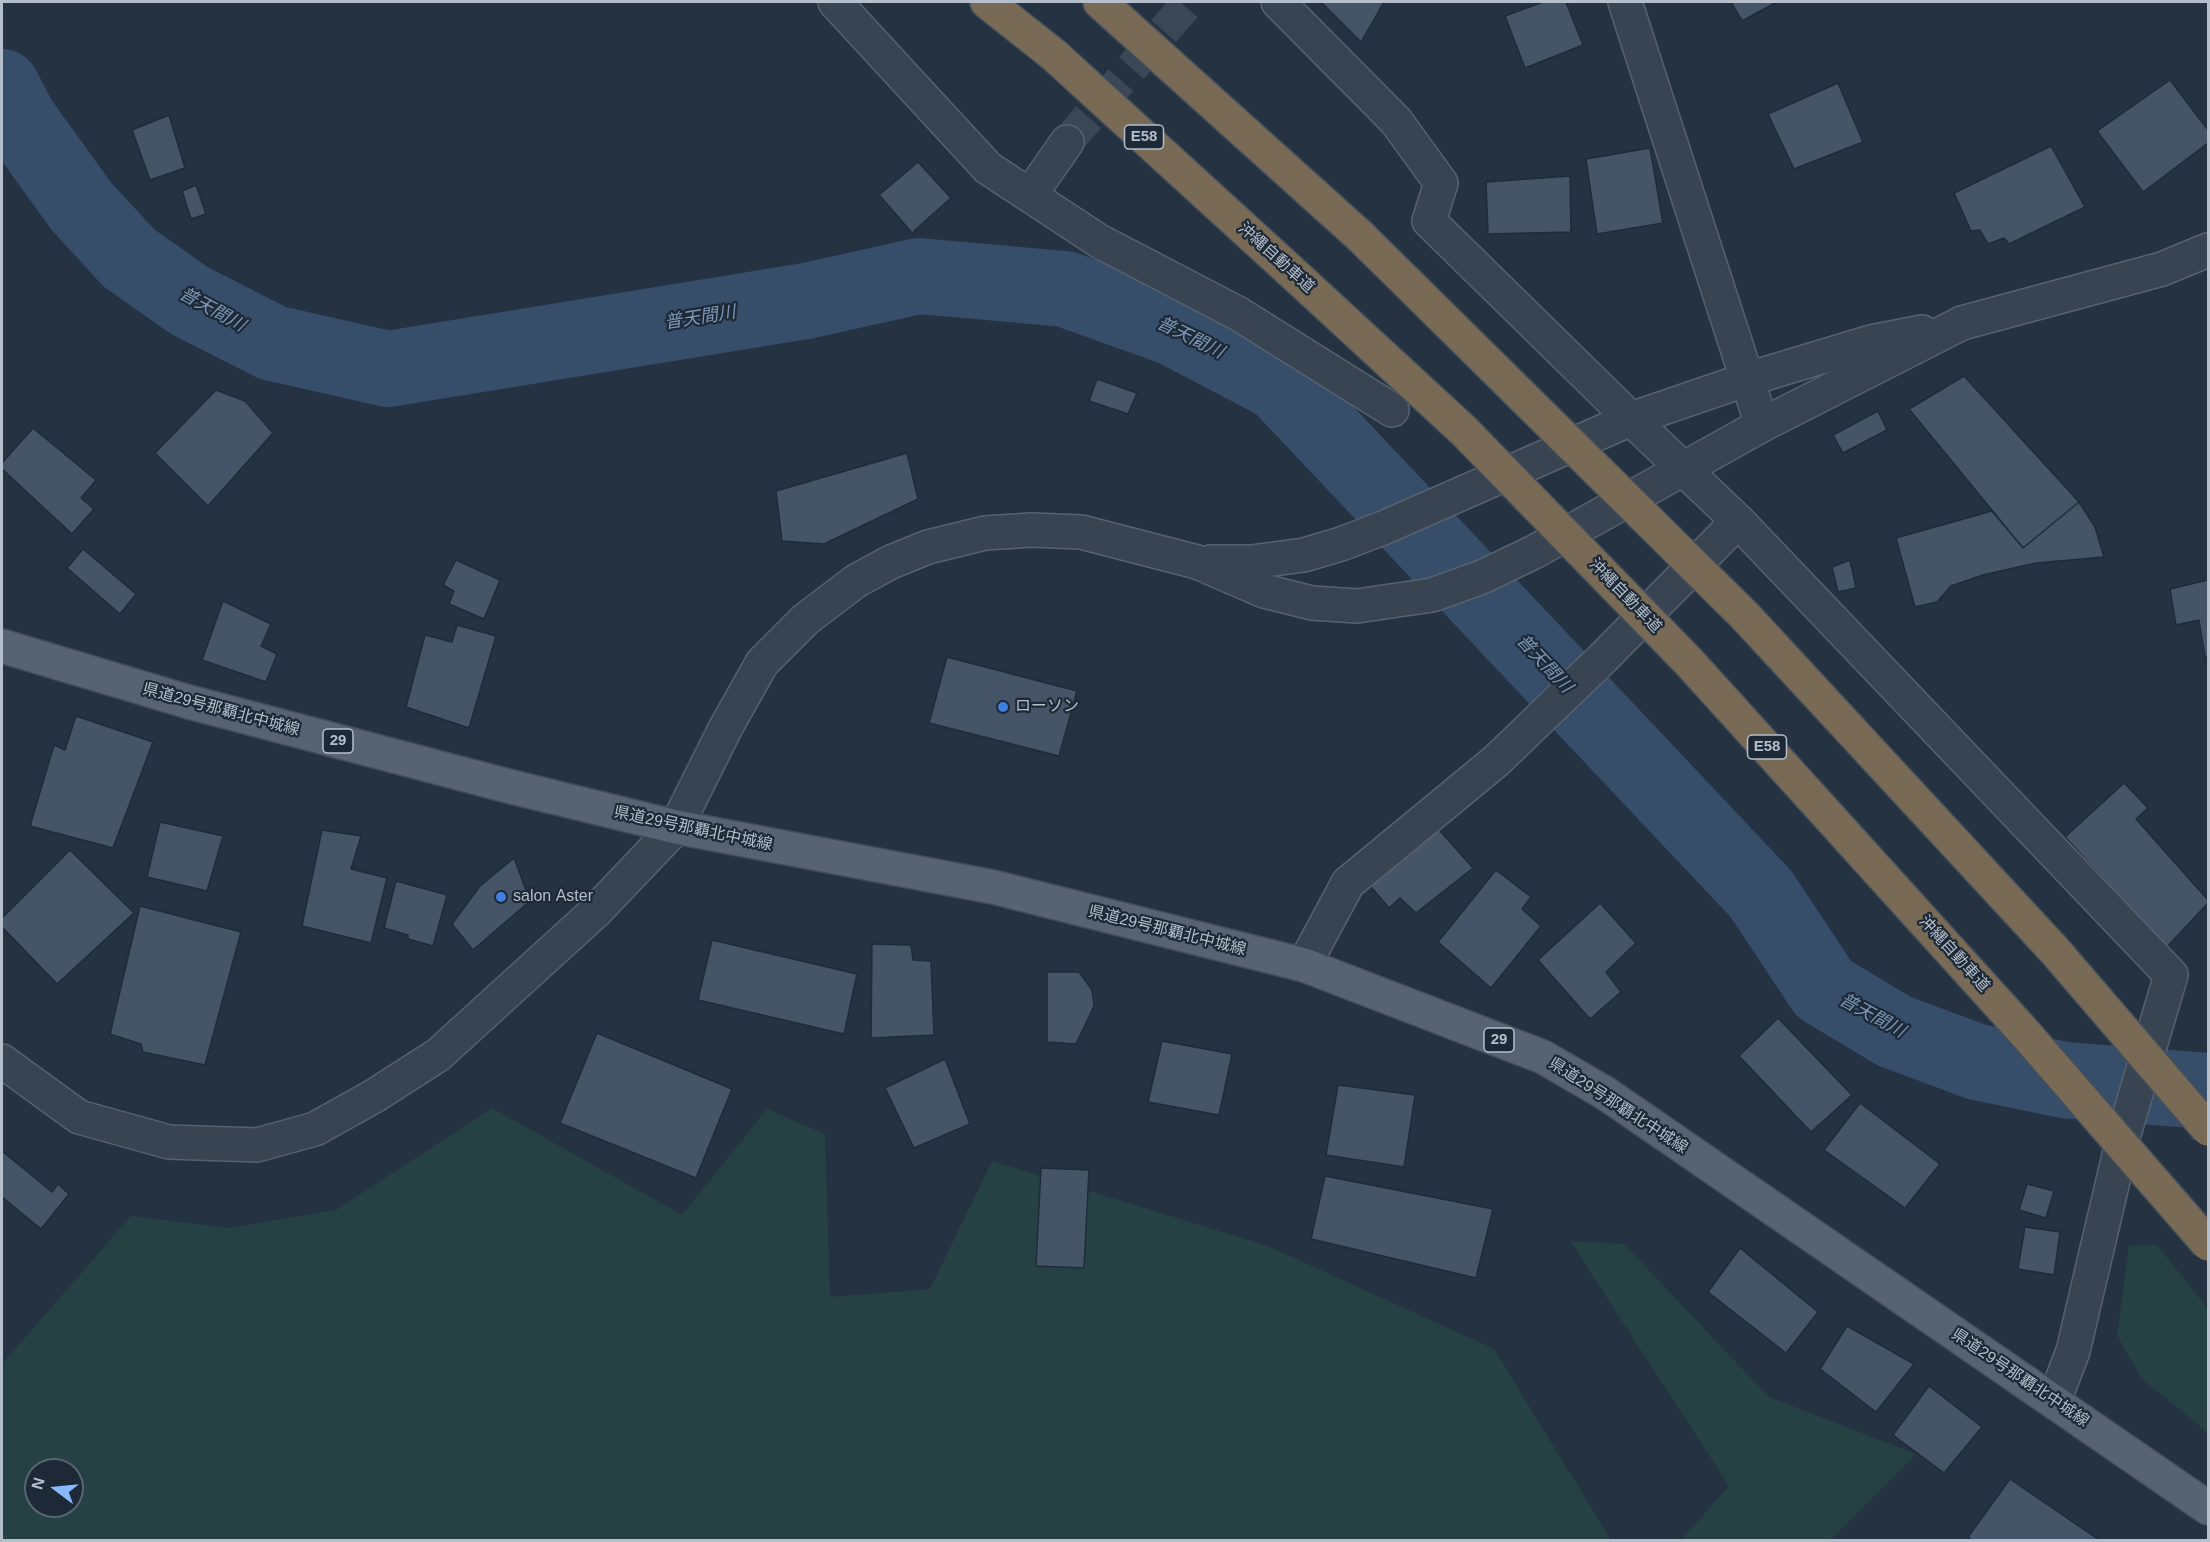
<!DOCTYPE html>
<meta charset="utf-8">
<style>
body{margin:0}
#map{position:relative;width:2210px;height:1542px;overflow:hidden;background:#243242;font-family:Arial,sans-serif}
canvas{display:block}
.frame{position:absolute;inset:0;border:3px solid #b5bfcc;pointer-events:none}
.north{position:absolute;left:24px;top:1458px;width:60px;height:60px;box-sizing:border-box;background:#1d2937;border:2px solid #5a6573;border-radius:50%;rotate:286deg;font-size:16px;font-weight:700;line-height:24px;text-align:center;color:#b5bfcc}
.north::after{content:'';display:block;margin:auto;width:21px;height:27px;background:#88b9fe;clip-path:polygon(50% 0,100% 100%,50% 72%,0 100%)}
</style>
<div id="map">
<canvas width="2210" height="1542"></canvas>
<div class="frame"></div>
<div class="north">N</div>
</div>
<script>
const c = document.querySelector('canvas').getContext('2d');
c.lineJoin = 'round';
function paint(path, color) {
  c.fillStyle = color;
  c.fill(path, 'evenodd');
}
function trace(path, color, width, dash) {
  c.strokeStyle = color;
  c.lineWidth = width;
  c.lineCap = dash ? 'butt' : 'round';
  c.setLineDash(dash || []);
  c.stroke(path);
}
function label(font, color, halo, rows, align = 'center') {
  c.font = font + ' Arial,"Noto Sans JP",sans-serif';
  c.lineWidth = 4.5;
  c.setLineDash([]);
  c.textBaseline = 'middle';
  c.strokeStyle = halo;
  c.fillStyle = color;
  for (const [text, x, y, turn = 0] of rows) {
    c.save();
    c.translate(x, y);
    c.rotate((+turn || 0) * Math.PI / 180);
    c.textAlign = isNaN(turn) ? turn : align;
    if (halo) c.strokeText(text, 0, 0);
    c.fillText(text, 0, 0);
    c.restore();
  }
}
paint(new Path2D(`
 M492 1108 682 1215 767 1109 825 1134 830 1297 930 1289 992 1161 1268 1246 1494 1349 1611 1540H2V1364L131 1216 229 1228 336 1210ZM36 1470H72V1506H36Z
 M1570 1241 1624 1244 1769 1397 1916 1454 1830 1540H1681L1729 1486Z
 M2157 1245 2208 1309V1433L2141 1378 2117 1335 2129 1246Z`), '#264143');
trace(new Path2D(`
 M2 87 19 120 82 207 129 258 190 301 273 343 388 369 806 301 919 276 1065 289 1174 328 1279 383 1761 894 1824 989 1894 1031 1977 1062 2064 1080 2208 1091`), '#374e6a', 76);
const building = new Path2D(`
 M1321 2H1384L1361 42Z
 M1543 2H1566L1583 45 1525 68 1505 16Z
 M1731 2H1777L1742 21Z
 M2170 80 2208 130V143L2143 192 2097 131Z
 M1838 83 1863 142 1794 169 1768 114Z
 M169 115 185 168 150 180 132 130Z
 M2051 146 2085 207 2009 244 2004 238 1988 244 1980 230 1971 231 1954 193Z
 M1650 148 1663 223 1597 234 1586 159Z
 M918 162 951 198 914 231V235L879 195Z
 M1570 176 1571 232 1488 234 1486 182Z
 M196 185 206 214 191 219 182 191Z
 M1964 376 2079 502 2023 548 1909 409Z
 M1097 379 1137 393 1128 414 1089 401Z
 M216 390 245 401 273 433 208 506 155 453Z
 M1878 411 1887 430 1843 453 1833 435Z
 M33 428 96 480 81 498 94 509 72 534 2 469V463Z
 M907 453 918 499 824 544 782 541 776 491Z
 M2079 502 2095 527 2104 557 2036 563 1983 575 1951 586 1937 602 1915 607 1896 538 1992 511 2023 548Z
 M83 549 136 594 120 614 67 568Z
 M456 560 500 580 484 619 449 604 454 591 443 585Z
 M1850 560 1856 588 1838 592 1832 567Z
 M2208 580V656L2205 657 2199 620 2176 625 2170 589Z
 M223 601 271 624 261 646 277 654 266 682 202 660Z
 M457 625 496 636 469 728 406 707 425 635 452 642Z
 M947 657 1077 691 1059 756 929 723Z
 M76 716 153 742 113 848 30 826 54 745 65 750Z
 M2124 783 2148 808 2136 819 2208 900V903L2166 948 2065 837Z
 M160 822 223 836 207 891 147 877Z
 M1433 823 1473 868 1416 913 1400 898 1389 908 1366 881Z
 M322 830 361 836 351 869 387 878 371 943 302 926Z
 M70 850 134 913 57 984 2 927V918Z
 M514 858 530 901 473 950 452 924 480 886Z
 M1496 870 1531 897 1522 909 1541 926 1491 988 1438 942Z
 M396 881 447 895 433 946 408 939V935L384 928Z
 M1600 903 1636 943 1606 972 1621 992 1590 1019 1538 960Z
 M140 906 241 932 205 1065 143 1052 141 1044 110 1034Z
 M712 940 857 974 844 1034 698 1000Z
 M872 944 911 945 913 960 931 961 934 1035 871 1038Z
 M1047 972H1079L1092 990 1094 1006 1076 1044 1047 1042Z
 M1778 1018 1852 1095 1811 1132 1739 1056Z
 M597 1033 732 1089 696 1178 560 1123Z
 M1162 1041 1232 1054 1219 1115 1148 1102Z
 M945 1059 970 1124 914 1148 885 1088Z
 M1338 1085 1415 1095 1404 1167 1326 1155Z
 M1860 1103 1940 1164 1905 1208 1824 1150Z
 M2 1151 52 1192 58 1184 69 1194 41 1229 2 1197Z
 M1041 1168 1089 1170 1084 1268 1036 1266Z
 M1325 1176 1493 1209 1476 1278 1311 1239Z
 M2027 1184 2054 1191 2046 1218 2019 1210Z
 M2025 1227 2060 1232 2054 1275 2018 1269Z
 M1740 1248 1818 1312 1786 1353 1708 1292Z
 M1847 1326 1914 1364 1876 1412 1820 1369Z
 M1929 1386 1982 1427 1944 1473 1893 1435Z
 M2010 1479 2099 1540H1972L1968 1537Z`);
paint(building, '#455567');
trace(building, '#1f2b39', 1.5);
trace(new Path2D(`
 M1067 142 1189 2`), '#3a4757', 33, [33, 16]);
const minor = new Path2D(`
 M835 2 988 168 1099 241 1239 314 1392 410
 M1278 2 1396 121 1441 183 1429 221 1631 419 1738 521 2171 975 2124 1134 2073 1351 2054 1401
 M1625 2 1762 425
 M1030 195 1067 142
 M1197 562 1264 591 1312 603 1357 606 1432 595 1482 577 1534 552 1762 425 1962 323
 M1211 562H1251L1304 555 1341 544 1383 528 1631 419 1748 379 1871 342 1922 332
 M1304 965 1348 883 1496 761 1603 658 1738 521`);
const tertiary = new Path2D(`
 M1962 323 2162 269 2208 250
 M2 1061 79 1117 169 1142 257 1145 315 1129 374 1096 438 1055 595 912 676 827 726 727 762 663 806 619 856 581 891 562 928 547 985 533 1032 530 1081 532 1197 562`);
const primary = new Path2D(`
 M2 646 189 702 508 786 676 827 993 887 1304 965 1543 1057 1605 1093 2208 1508`);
const motorway = new Path2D(`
 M987 2 1054 55 1297 277
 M1100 2 1360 236`);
trace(minor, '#56626f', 36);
trace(tertiary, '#56626f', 36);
trace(primary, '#424d5b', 36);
trace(motorway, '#434f5c', 36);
trace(minor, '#394452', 33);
trace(tertiary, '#394452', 33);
trace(primary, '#576372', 33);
trace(motorway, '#786a55', 33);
const motorwayBridge = new Path2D(`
 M1360 236 1745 616 2055 951 2208 1129
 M1297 277 1464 431 1689 662 2024 1032 2208 1244`);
trace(motorwayBridge, '#434f5c', 36, []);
trace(motorwayBridge, '#786a55', 33);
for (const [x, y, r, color] of [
 [1003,707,6,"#3f7fe0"],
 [501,897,6,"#3f7fe0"]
]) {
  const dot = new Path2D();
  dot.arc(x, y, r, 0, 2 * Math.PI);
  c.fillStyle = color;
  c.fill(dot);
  trace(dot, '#1d2937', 2);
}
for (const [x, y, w] of [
 [1144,137,39],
 [338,741,30],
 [1767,747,39],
 [1499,1040,30]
]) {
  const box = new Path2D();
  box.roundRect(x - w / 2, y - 12, w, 24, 4.5);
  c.fillStyle = '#1d2937';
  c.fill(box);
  trace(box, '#b5bfcc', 1.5);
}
label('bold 15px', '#b5bfcc', null, [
 ["E58",1144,137],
 ["29",338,741],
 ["E58",1767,747],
 ["29",1499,1040]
]);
label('16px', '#b5bfcc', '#1d2937', [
 ["沖縄自動車道",1276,258,42],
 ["沖縄自動車道",1625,596,46],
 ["県道29号那覇北中城線",221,710,15],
 ["県道29号那覇北中城線",693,829,12],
 ["県道29号那覇北中城線",1167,931,14],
 ["沖縄自動車道",1954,954,48],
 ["県道29号那覇北中城線",1618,1106,33],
 ["県道29号那覇北中城線",2020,1378,34]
]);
label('16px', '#b5bfcc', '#1d2937', [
 ["ローソン",1015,707],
 ["salon Aster",513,897]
], 'left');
label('italic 18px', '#7c96b5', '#1d2937', [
 ["普天間川",212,310,29],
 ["普天間川",700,318,-9],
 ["普天間川",1190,338,26],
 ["普天間川",1544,664,47],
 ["普天間川",1872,1016,29]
]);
</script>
